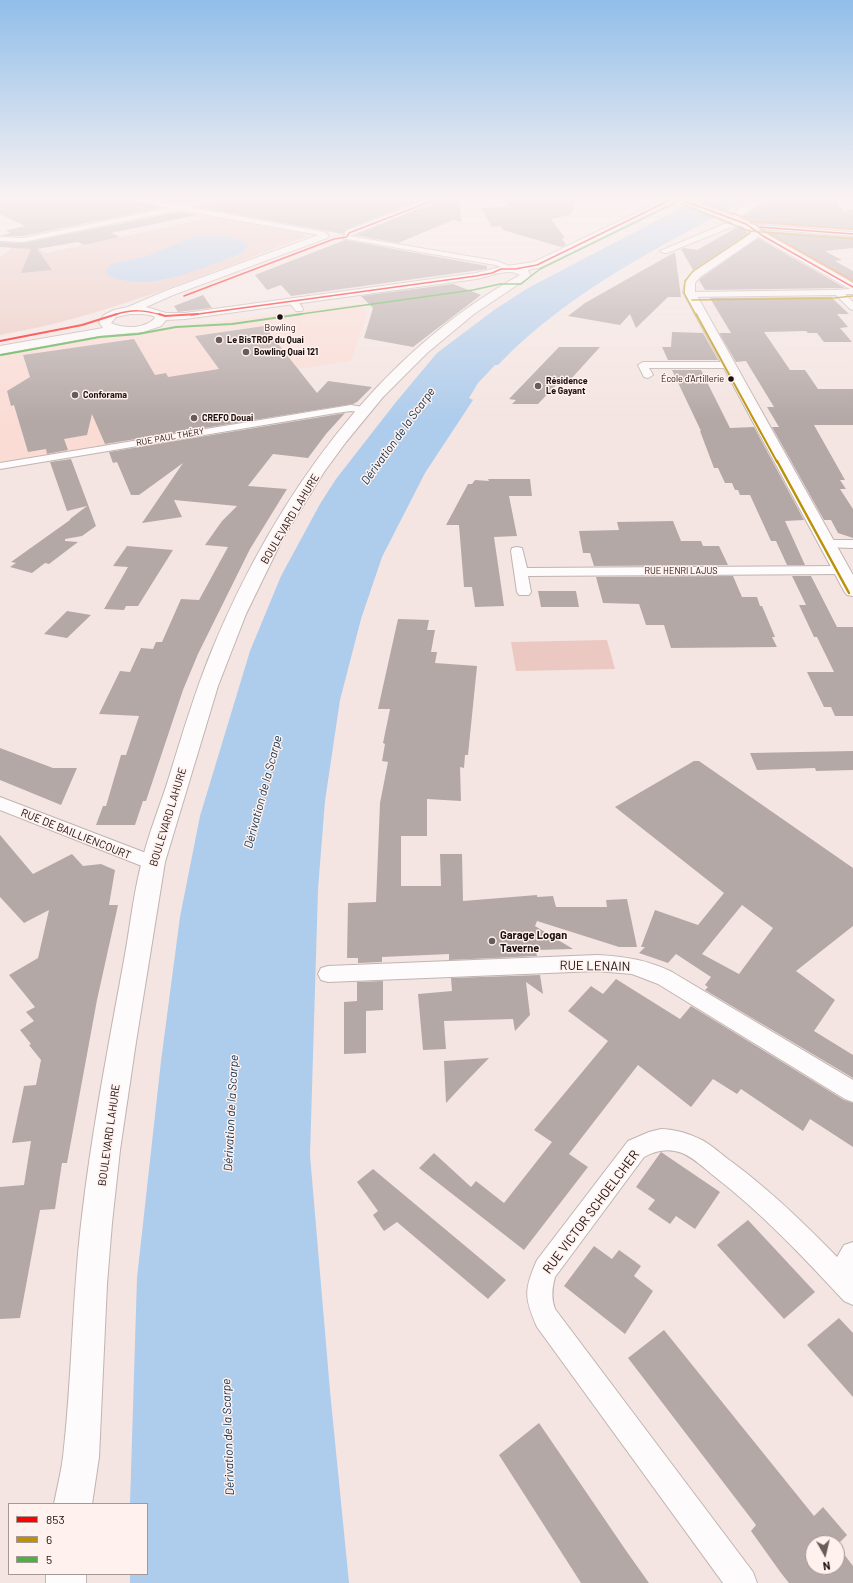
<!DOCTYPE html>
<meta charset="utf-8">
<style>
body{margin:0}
#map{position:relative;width:853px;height:1583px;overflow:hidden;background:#f4e5e2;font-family:Barlow,sans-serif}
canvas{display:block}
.legend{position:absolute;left:8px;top:1503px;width:140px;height:72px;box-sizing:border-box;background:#fff1ee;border:1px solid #a59795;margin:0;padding:5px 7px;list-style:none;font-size:12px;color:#1d110f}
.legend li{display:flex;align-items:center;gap:8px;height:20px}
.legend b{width:20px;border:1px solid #a59795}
.north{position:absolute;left:805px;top:1535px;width:40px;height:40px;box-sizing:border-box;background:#fff1ee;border:1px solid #a59795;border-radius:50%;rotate:172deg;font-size:11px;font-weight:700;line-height:16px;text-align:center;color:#1d110f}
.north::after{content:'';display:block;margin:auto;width:14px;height:18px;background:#685b59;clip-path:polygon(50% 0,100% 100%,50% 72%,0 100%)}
</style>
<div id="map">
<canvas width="853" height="1583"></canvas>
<ul class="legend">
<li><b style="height:5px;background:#fe0000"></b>853</li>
<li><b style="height:5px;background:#bb9207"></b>6</li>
<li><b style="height:5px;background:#4db044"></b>5</li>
</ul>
<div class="north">N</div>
</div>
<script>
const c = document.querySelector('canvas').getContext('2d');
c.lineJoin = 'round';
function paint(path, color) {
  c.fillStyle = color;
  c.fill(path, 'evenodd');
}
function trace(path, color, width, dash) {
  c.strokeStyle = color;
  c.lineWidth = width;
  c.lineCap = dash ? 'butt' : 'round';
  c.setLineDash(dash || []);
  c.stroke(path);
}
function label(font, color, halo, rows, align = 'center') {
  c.font = font + ' Barlow,sans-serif';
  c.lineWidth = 3;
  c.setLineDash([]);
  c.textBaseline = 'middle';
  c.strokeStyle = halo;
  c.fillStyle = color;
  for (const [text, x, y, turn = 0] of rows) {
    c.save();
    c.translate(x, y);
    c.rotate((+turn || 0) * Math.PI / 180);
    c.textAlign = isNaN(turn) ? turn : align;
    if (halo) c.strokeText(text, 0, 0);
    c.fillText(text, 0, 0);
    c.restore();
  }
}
paint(new Path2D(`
 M359 304 368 313 351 361 227 380 256 424 0 468V348Z`), '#fadcd5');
paint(new Path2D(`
 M213 217 304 234 306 237C205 274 106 317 0 335V257L19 243 26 242 46 253Z
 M607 640 615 669 516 671 511 642Z`), '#ebc9c2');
paint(new Path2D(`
 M698 199H749C660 246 568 292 498 365H495L478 383 469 398 473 400 425 473 382 557 361 619 340 700 325 801 318 889 310 1155 330 1391 349 1583H130V1574H147V1504H130L137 1278 161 1061 180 917 200 816 250 651 281 576 320 504 336 479 396 402 437 353 494 310 528 288Z
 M205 235C218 236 240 235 248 246 244 255 228 258 219 262 185 274 143 292 108 275L106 271 110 265C122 260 134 260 146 256 167 250 183 237 205 235Z`), '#aeccec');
paint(new Path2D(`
 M0 199H129L161 208 23 236H0L10 233 6 230H8L25 226 0 214Z
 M158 199H198L179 203Z
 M223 199H423L345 230 343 234 197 207Z
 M443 199H459L462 222 453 220 398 243 355 235Z
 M504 199H578L570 215 551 219 565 238H562L566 245 561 247 503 230 501 226 492 227 481 208 509 207Z
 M771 199H835L844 212 853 209V230L751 223 748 220 749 219 743 217 756 207Z
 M179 212 197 215 111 233 120 237 84 245 78 242 37 249 52 270 21 273 31 249 0 247V242L23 243Z
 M741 227 748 233V234L693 270 681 249 684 248 697 250 734 229Z
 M764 231 853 237V248L825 251 842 260 835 261 853 271V281Z
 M758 238 845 288 705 290 699 280 701 278Z
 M345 240 487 266V269L291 296 281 285 267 290 255 275Z
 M675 252 681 297H668L636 328 630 314 620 325 568 316 585 303Z
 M453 284 481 295 413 347 364 338 373 308 361 296Z
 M203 295 212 308 178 312 174 306Z
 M831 297 849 314H837L848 327 840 328 852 342H824L817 333H808L806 331 764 332 790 370H805L818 389H853V425H814L845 480H840L846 489H840L853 509V538L838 533 831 520H824L772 427H779L767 407H774L746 361 736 362 719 333H731L710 298Z
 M264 326 317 393 328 381 372 387 357 402 353 404 105 444 92 414 87 435 64 439 68 450 47 454 46 449 28 452 14 405 11 406 7 391 30 377 23 355 134 339 155 375 166 373 168 377 219 369 195 336Z
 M672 332 703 333 718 360H668L662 347H671Z
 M559 347H600L570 380H561L538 404H512L516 400 509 399Z
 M672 370H701L730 428 754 427 804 520 785 521 805 565H787L776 541H771L750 495H740L738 490H735L732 483H725L718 468H714L700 431H701Z
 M345 413 326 434 308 458 273 454 248 486 287 489 250 549 198 654 183 690 146 801H143L135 825H96L103 806H106L121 755H126L139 716 99 714 120 671 130 672 141 648 153 649 156 642H162L181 599 199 600 228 547 205 545 222 521 237 506 174 500 182 517 142 523 183 463 139 495H131L117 462 113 463 109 452Z
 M71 459 96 526 82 536 65 539V541L78 542 49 564 45 563 32 573 10 567 16 563 11 562 70 520V519L87 506 67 511 50 462Z
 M488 479H530L532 496H509L517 536 494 537 504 606 475 607 472 587H464L459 525H446L468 484H472L475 480 489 481Z
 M673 521 681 541H701L703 546H719L728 565 594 566 590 553H583L579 531 619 530 617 522Z
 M127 546 173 550 138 606H126L124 610 104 609 128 567 113 566Z
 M733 576 742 597H757L760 606H762L775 637H772L777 647 671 648 664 625H646L639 604 603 603 596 577Z
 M792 576H811L837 627H853V716H835L831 707H824L807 672H834L817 637H814L799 605H806Z
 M538 591H576L579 607H541Z
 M67 611 91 615 67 638 44 634Z
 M398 619 429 620 427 630H435L431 652H437L435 663 477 666 468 755H465L464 768 460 767 461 801 427 799V836H401V886H441L440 854H462L463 901 537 895V897L553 896 556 907H607L606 900 627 899 637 947H619L537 921 535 926 573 949 536 950 537 956 449 960V954L382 957V962L358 963V958H347L348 903 376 902 380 803 388 762 382 761 385 744 383 743 390 709H378Z
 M0 748 53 768H77L61 805 0 780Z
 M853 751V770L816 771 815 768 757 770 750 753Z
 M694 761H699L853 868V926L796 971 835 1000 814 1031 853 1055V1078L705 990 708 987 705 985 711 977 676 954 668 963 639 953 645 947H641L655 910 698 925 724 893 615 807ZM742 905 773 928 739 974 702 954Z
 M0 835 33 874 72 854 83 866 101 864 115 870 109 905H118L97 1000 67 1163H62L55 1209 40 1210 20 1318 0 1319V1187L24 1185 31 1141 12 1143 24 1086 36 1085 41 1060 29 1045 31 1044 20 1030 34 1021 26 1012 35 1007 9 975 38 958 49 910 24 923 0 897Z
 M540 975 543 994 526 982 530 1015 515 1031 513 1019 444 1021 446 1049 423 1050 418 994 452 991 451 978Z
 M616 979 680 1019 691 1006 844 1100 853 1103V1147L810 1119 803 1131 741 1089 737 1094 713 1079 691 1107 638 1065 569 1154 588 1167 524 1250 419 1168 434 1153 471 1187 476 1181 504 1203 552 1142 534 1130 608 1041 568 1011 591 986 603 994Z
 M383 981V1010L366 1011V1053L344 1054V1002L357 1001V982Z
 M489 1058 460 1088 446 1103 444 1061Z
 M661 1152 720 1192 695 1229 676 1216 670 1224 648 1209 655 1200 636 1187Z
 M373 1169 506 1280 488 1299 397 1222 384 1231 373 1215 378 1211 357 1182Z
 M748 1220 815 1292 784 1319 717 1245Z
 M594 1246 612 1259 619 1250 633 1260 641 1266 634 1276 653 1291 625 1334 564 1286Z
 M839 1318 853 1333V1397L807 1345Z
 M664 1330 814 1516 823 1507 847 1535 837 1545V1543H813V1567H837V1545L853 1566V1583H789L781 1573 751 1531 756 1525 628 1358Z
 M539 1423 627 1552 649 1583H581L499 1455Z`), '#b4a8a6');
const street = new Path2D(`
 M130 199H147L179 205 207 199H222L190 207 324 232 328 234 324 236 179 210 23 242 0 241V237L23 238 168 208Z
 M757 199H766L745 213 737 221H731V217L739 209Z
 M743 221H746V225L729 228 667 253H664L660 251 724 224Z
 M747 224 853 232V236L750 228H747Z
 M752 229H758L853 283V294H845L853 302V310L850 309 836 295 689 297 688 295 689 293 692 292 834 290 850 289 752 233Z
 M344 235 497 261 517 269 513 271 495 265 347 239H344Z
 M292 298C297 300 301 305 303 309L302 311H296L288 301Z
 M643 362H730L735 365 730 368H649L653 375 648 378 644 377 638 365Z
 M351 405 369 408 370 410 365 413 351 411 336 413 0 469V463Z
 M827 540H853V548L822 547 821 544 822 541Z
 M517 547 522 548 527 568 842 566 847 567 849 570 847 573 842 574 528 576 531 592 529 595H519L517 592 511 551 512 548Z
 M0 797 159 858 162 863 159 868 153 870 147 868 0 810Z
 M597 955C624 956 648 960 672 972L853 1080V1102L845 1099 658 984 632 974 597 971 328 982 321 980 318 974 321 968 328 966Z
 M661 1129C675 1129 690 1134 702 1140 713 1146 722 1155 732 1162 770 1190 804 1223 837 1257L844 1245 853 1242V1305L844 1301C803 1257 762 1213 714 1176 704 1168 694 1158 682 1153 669 1148 656 1150 644 1157L555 1277C552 1288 551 1298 555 1309L753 1572 757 1583H723L537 1327C524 1297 524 1290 537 1260L628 1141 649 1132Z`);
const secondary = new Path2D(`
 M428 199H442L352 235 349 236 344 233 346 231Z
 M665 199H688L746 221 760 231 757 238 700 277 695 283V292L853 575V596L847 595 844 591 683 292 685 283 692 273 749 235 750 232 740 225 676 201 541 267 528 270 530 275 529 277 474 314 427 353 383 397 346 442 324 472 282 540 246 614 218 686 165 862 136 1042 120 1150 112 1223 107 1284 99 1457 92 1504H54C57 1488 61 1473 63 1457 72 1380 72 1301 81 1224 91 1135 108 1048 124 960 130 928 133 896 141 865 148 834 161 804 170 774 183 732 195 691 212 650 274 500 375 355 520 275 509 267 488 277 476 279L185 319 166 320 161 326 143 332 99 336 0 354V346L103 328 99 322 104 315 114 310 128 307 165 291 324 233 329 236 327 238 173 295 146 307 166 313H185L476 273 500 267 534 262ZM130 314H143L154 316 155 318C145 329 124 329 111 323L116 317Z
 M46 1574H86V1583H46Z`);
trace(street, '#c1b4b1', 2);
trace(secondary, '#c1b4b1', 2);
paint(street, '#fdfbfb');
paint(secondary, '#fdfbfb');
trace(new Path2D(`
 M679 199 746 224 763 236 853 287
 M759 227 853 234
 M349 233 437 199
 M184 296 334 239 347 237 349 233
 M114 315C133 309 143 310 162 315
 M191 315 476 276 492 273 501 269H515L537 265 672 199`), '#fe0000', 1.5);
trace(new Path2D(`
 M159 314 165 316 198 314
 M0 341 82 325 117 314`), '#fe0000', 2);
trace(new Path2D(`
 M681 204 749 231 853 239
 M692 300 834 298 853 296
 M696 315 684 293 685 281 693 271 750 233V230`), '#bb9207', 1.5);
trace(new Path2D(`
 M696 314 777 462`), '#bb9207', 2);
trace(new Path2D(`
 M777 461 849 593`), '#bb9207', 2.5);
trace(new Path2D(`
 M294 315 473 290 500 284H521L540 269 675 203`), '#4db044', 1.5);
trace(new Path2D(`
 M1 355 100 337 138 334 176 327 232 324 302 314`), '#4db044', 2);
trace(new Path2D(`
 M694 199 748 219 766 232 853 281
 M759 222 853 229`), '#ed7d31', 1.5);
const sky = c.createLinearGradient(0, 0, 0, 421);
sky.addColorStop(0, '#91beea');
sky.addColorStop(0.47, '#faf3f2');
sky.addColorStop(1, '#faf3f200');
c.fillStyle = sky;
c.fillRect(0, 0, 853, 421);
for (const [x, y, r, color] of [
 [280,317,3.5,"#1d110f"],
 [219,340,4,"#685b59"],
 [246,352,4,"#685b59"],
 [731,379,3.5,"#1d110f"],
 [538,386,4,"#685b59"],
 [75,395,4,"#685b59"],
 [194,418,4,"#685b59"],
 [492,941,4,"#685b59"]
]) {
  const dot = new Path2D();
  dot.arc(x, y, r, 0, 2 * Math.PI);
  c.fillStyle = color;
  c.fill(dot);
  trace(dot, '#fff1ee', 1.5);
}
label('9px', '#1d110f', '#fff1ee', [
 ["Bowling",280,328],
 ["École d'Artillerie",724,379,"right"]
]);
label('bold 9px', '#1d110f', '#fff1ee', [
 ["Le BisTROP du Quai",227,340],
 ["Bowling Quai 121",254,352],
 ["Résidence",546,381],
 ["Le Gayant",546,391],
 ["Conforama",83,395],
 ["CREFO Douai",202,418]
], 'left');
label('9px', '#1d110f', '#fff1ee', [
 ["RUE PAUL THÉRY",170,437,-10],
 ["RUE HENRI LAJUS",681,571]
]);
label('11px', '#1d110f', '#fff1ee', [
 ["BOULEVARD LAHURE",290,519,-59],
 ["BOULEVARD LAHURE",168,817,-73],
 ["RUE DE BAILLIENCOURT",76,834,22],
 ["BOULEVARD LAHURE",109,1135,-82]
]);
label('bold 11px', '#1d110f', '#fff1ee', [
 ["Garage Logan",500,935],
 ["Taverne",500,948]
], 'left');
label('italic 12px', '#0c314f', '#fff1ee', [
 ["Dérivation de la Scarpe",398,436,-54],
 ["Dérivation de la Scarpe",263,792,-75],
 ["Dérivation de la Scarpe",231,1113,-87],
 ["Dérivation de la Scarpe",228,1437,-92]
]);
label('13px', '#1d110f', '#fff1ee', [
 ["RUE LENAIN",595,966,1],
 ["RUE VICTOR SCHOELCHER",591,1212,-53]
]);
</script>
